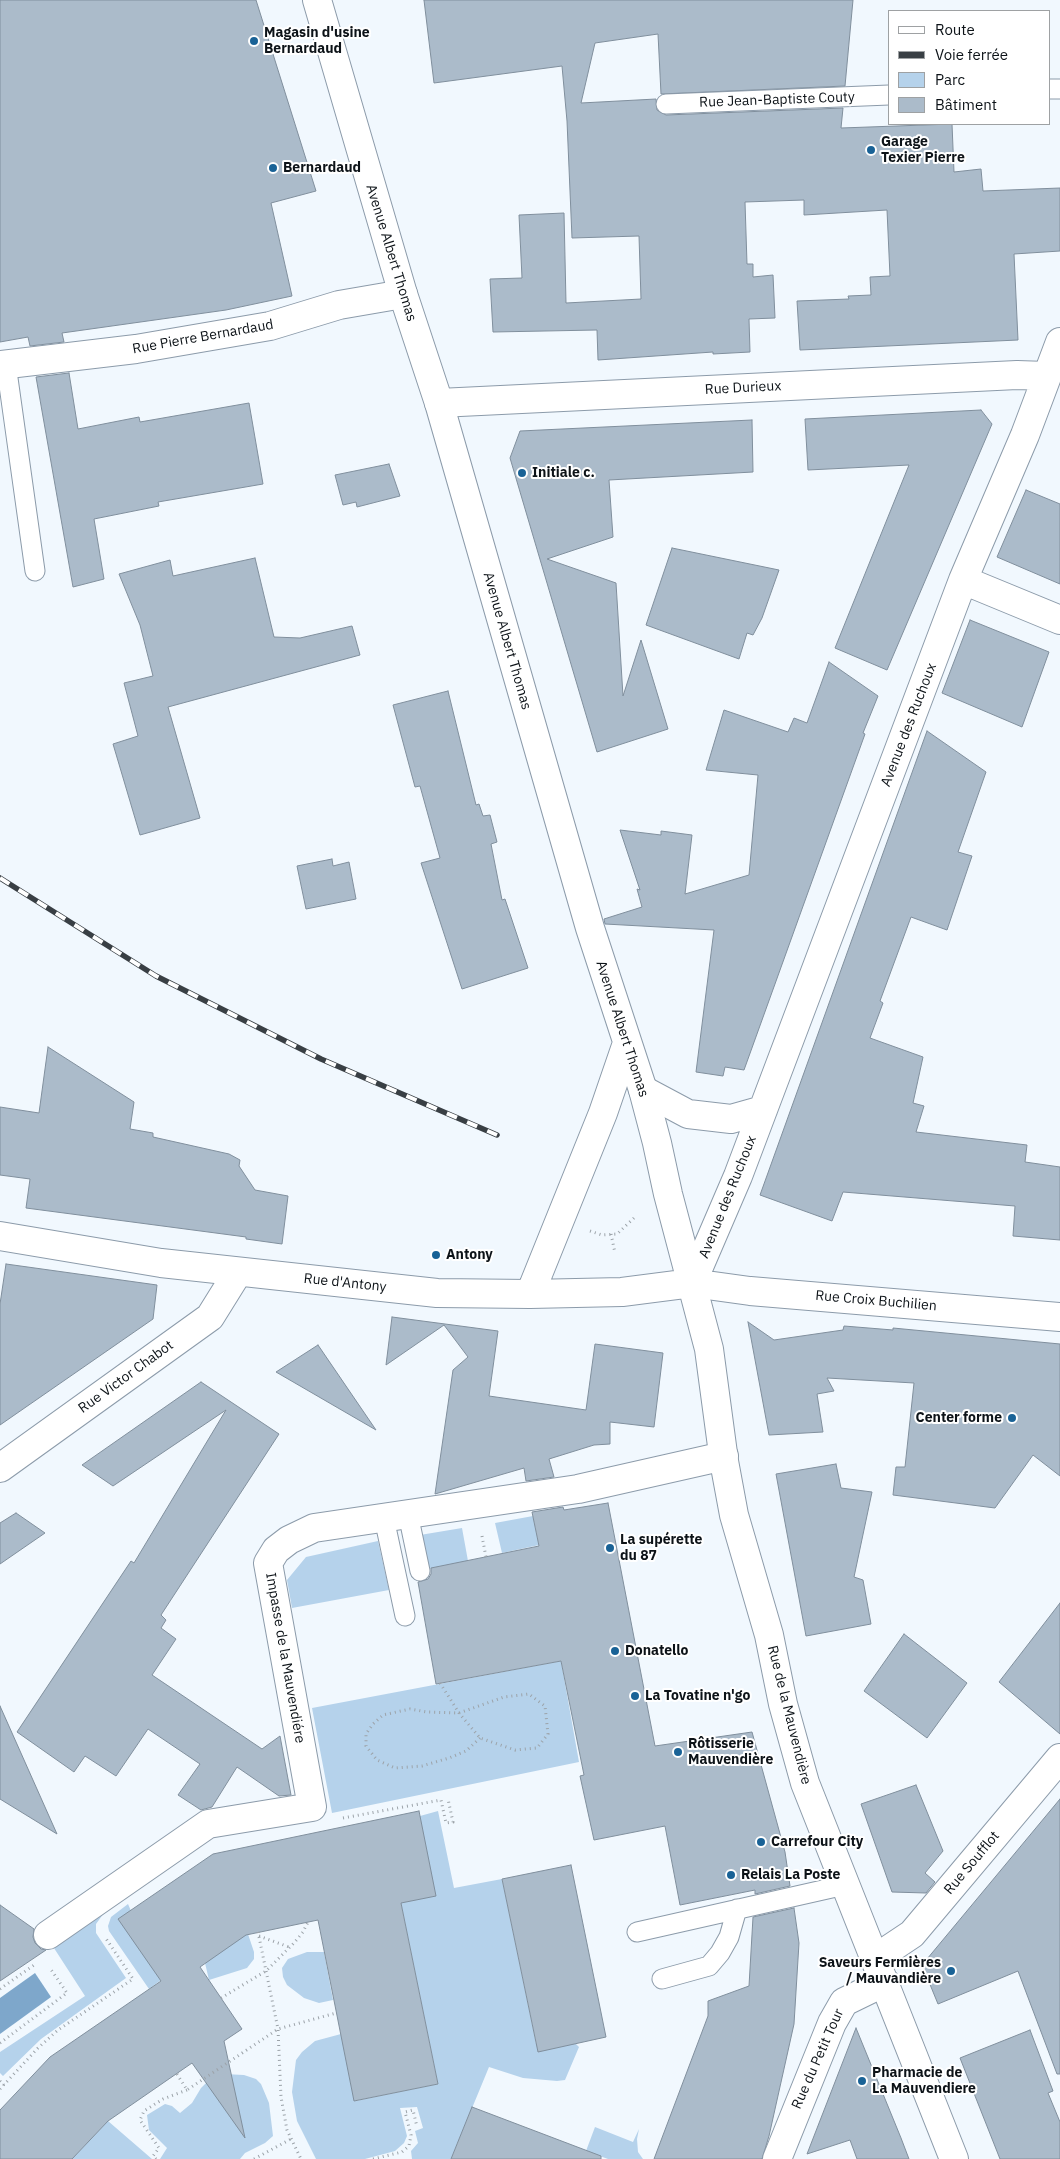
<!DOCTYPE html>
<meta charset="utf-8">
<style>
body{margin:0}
#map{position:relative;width:1060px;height:2159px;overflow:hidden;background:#f1f8fe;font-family:"IBM Plex Sans",sans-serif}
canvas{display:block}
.legend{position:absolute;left:888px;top:10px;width:162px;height:115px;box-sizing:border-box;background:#fff;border:1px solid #9ea1a3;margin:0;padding:6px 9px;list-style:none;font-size:15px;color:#0d1318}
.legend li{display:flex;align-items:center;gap:10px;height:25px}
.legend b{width:25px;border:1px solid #9ea1a3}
</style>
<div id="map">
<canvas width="1060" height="2159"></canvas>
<ul class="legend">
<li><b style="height:6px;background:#fff"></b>Route</li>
<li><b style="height:6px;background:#393f44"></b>Voie ferrée</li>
<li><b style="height:14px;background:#b5d2eb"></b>Parc</li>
<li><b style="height:14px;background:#abbbca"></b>Bâtiment</li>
</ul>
</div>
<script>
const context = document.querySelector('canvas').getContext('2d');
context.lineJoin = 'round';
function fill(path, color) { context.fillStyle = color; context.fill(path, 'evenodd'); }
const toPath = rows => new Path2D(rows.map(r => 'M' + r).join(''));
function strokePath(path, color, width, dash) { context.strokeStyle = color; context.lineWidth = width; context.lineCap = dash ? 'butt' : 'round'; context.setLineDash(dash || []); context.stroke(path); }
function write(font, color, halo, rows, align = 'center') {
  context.font = font + ' "IBM Plex Sans",sans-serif'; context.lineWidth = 4; context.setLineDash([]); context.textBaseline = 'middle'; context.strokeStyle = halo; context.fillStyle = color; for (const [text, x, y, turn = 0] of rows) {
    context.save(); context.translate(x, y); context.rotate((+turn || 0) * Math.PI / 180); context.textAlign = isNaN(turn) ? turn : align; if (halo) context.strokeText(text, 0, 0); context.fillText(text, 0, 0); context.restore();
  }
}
fill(toPath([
 [533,1516,539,1545,502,1553,495,1523],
 [462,1528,468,1561,428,1569,420,1535],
 [378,1541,389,1590,292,1608,287,1580,306,1557],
 [561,1661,579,1762,332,1813,312,1708],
 [438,1811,454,1888,502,1879,536,2043,576,2044,579,2047,565,2080,557,2081,523,2078,489,2067,451,2159,412,2159,411,2151,418,2143,415,2131,423,2128,417,2107,400,2108,407,2136,404,2143,395,2151,365,2159,316,2159,297,2121,292,2092,296,2060,302,2052,315,2041,341,2034,355,2101,438,2084,401,1903,420,1816],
 [128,1904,161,1980,149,1989,109,1931,108,1926,111,1917],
 [109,1906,96,1924,96,1933,126,1978,41,2039,3,2076,0,2073,0,2052,85,1996,52,1945],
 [248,1934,254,1952,254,1959,247,1968,209,1980,205,1963,224,1939],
 [307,1952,324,1952,333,2000,319,2003,304,1998,287,1985,283,1977,282,1968,288,1959],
 [224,2074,244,2075,256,2079,261,2084,269,2103,273,2136,265,2143,245,2153,240,2159,160,2159,167,2148,149,2130,147,2115,165,2104,172,2106,180,2113,192,2103,201,2088,208,2081],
 [108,2121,152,2159,72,2159],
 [595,2127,633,2142,639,2129,637,2139,638,2152,643,2159,608,2159,586,2151]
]), '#b5d2eb');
fill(toPath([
 [35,1973,51,1997,0,2034,0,1998]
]), '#7ea7cb');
const building = toPath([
 [0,0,256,0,316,191,271,203,292,296,226,310,62,333,64,342,30,346,28,337,0,342,0,0],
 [424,0,853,0,845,86,661,94,658,34,595,43,581,103,656,99,657,110,666,115,843,108,841,128,952,124,954,172,981,169,983,191,1060,188,1060,251,1014,254,1018,340,800,350,797,301,849,299,848,296,871,295,870,277,890,276,887,210,804,215,804,200,745,202,747,264,753,264,753,277,773,275,775,318,749,319,750,352,713,354,713,352,598,360,597,330,493,332,490,279,522,278,519,215,564,213,566,303,641,299,639,236,572,238,567,121,562,66,434,83,424,0],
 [69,373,78,429,139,417,140,422,249,403,263,484,158,502,159,506,94,519,104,579,73,587,36,377,69,373],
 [981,410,992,424,887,670,835,648,909,465,808,470,805,419,981,410],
 [752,420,753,472,609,480,613,537,547,559,616,583,623,696,641,640,668,729,597,752,510,458,520,431,752,420],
 [389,464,400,496,357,507,356,502,343,505,335,475,389,464],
 [1026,490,1060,504,1060,584,997,557,1026,490],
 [672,548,779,570,762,618,753,635,747,633,739,659,646,625,672,548],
 [255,558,274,637,300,638,352,626,360,655,168,707,200,818,140,835,113,744,138,736,124,683,153,676,140,625,119,574,170,560,173,576,255,558],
 [970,620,1049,652,1022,727,942,693,970,620],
 [829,662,878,696,863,733,865,734,744,1070,725,1067,723,1076,696,1072,714,930,605,924,604,919,642,907,637,889,640,890,620,830,661,835,661,831,692,835,685,894,749,875,758,775,706,770,724,710,788,732,794,718,807,723,829,662],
 [448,691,476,805,479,804,483,816,490,815,497,842,491,844,502,900,505,899,528,968,462,989,421,863,440,858,420,786,415,787,393,705,448,691],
 [927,731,986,772,958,852,972,856,947,930,911,917,880,1001,883,1003,870,1038,923,1057,913,1103,924,1106,916,1132,1027,1145,1025,1162,1060,1167,1060,1240,1013,1236,1015,1206,843,1192,832,1221,760,1195,927,731],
 [332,859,333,866,349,862,356,899,306,909,297,866,332,859],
 [48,1047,134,1102,130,1129,153,1133,153,1137,229,1154,240,1160,239,1166,255,1190,288,1196,282,1244,246,1239,246,1237,26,1208,30,1179,0,1175,0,1107,39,1113,48,1047],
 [6,1264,157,1285,153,1319,0,1425,0,1304,6,1264],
 [392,1317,498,1331,489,1396,586,1410,595,1344,663,1353,654,1427,610,1422,610,1444,594,1445,549,1459,554,1477,526,1481,524,1468,435,1494,453,1370,468,1357,444,1325,386,1365,392,1317],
 [748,1322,774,1340,843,1330,844,1326,893,1330,893,1328,1060,1344,1060,1476,1033,1455,995,1508,893,1495,896,1467,905,1467,914,1383,827,1378,834,1391,817,1394,823,1432,769,1435,748,1322],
 [318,1345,376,1430,276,1372,318,1345],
 [201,1382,279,1434,161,1615,166,1620,161,1628,176,1639,152,1675,262,1749,280,1736,291,1795,279,1796,237,1767,212,1807,201,1810,178,1795,200,1764,148,1729,116,1776,85,1756,74,1772,17,1732,131,1561,134,1563,226,1410,113,1486,82,1465,201,1382],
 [836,1464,841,1488,872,1492,854,1577,863,1580,871,1624,806,1636,776,1474,836,1464],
 [608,1503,655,1746,752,1732,785,1852,790,1886,755,1894,755,1890,680,1905,665,1826,594,1840,580,1776,584,1775,561,1661,436,1684,418,1582,428,1579,431,1574,431,1568,539,1546,532,1512,563,1507,564,1510,608,1503],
 [16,1513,45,1533,0,1564,0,1523,16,1513],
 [1060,1603,1060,1734,999,1682,1060,1603],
 [904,1634,967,1683,927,1738,864,1691,904,1634],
 [0,1706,57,1834,0,1799,0,1706],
 [916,1785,943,1851,925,1873,935,1882,926,1893,892,1892,861,1804,916,1785],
 [1060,1799,1060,2074,1057,2074,1018,1971,938,2004,922,1965,1060,1799],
 [419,1811,436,1896,401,1903,438,2084,354,2101,318,1920,246,1935,200,1967,242,2029,224,2041,245,2138,192,2063,108,2121,72,2159,0,2159,0,2110,50,2057,161,1981,118,1919,213,1854,419,1811],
 [571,1865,606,2037,538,2052,502,1879,571,1865],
 [0,1905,34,1929,33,1937,35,1943,41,1949,46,1950,0,1981,0,1905],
 [794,1908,799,1943,794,2024,769,2136,762,2159,654,2159,708,2016,708,2001,749,1986,753,1917,794,1908],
 [856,2028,901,2138,909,2159,857,2159,850,2140,807,2154,856,2028],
 [1030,2030,1053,2091,1048,2093,1060,2122,1060,2159,1000,2159,960,2058,1030,2030],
 [472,2107,601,2156,601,2159,451,2159,472,2107]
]);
fill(building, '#abbbca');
strokePath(building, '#808f9d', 1);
const lane = toPath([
 [1049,89,1060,89],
 [666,104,889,95],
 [6,364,35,571],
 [408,1514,420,1571],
 [384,1518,405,1616],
 [637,1932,845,1885],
 [662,1979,709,1966,720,1953,729,1937,737,1909]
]);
const street = toPath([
 [1060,342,1025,435,963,580,738,1176,692,1283,750,1291,1060,1317],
 [0,365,136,349,270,326,339,305,403,294],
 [439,403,1017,375,1047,376],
 [963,580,1060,620],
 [643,1090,688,1114,731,1119,763,1110],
 [0,1468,210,1317,238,1272],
 [48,1935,208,1824,312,1807,268,1563,276,1550,289,1540,314,1528,578,1489,724,1456],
 [876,1958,912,1934,1060,1758],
 [777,2159,832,2023,844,2002,885,1982]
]);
const secondary = toPath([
 [317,0,403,294,439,403,590,928,643,1090,657,1143,668,1194,709,1349,724,1461,734,1515,769,1635,783,1704,805,1783,954,2159],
 [0,1236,161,1263,437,1293,530,1294,622,1292,692,1283],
 [530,1294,603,1113,627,1043]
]);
strokePath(lane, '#8c9baa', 21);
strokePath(street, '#8c9baa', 30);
strokePath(secondary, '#8c9baa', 30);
strokePath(toPath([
 [590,1231,602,1235,617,1234,635,1217],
 [611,1234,615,1253],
 [482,1536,486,1557],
 [440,1683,459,1713,480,1738,515,1750,537,1748,548,1734,545,1706,529,1694,504,1697,459,1713,427,1712,410,1709,383,1715,373,1724,366,1734,366,1746,377,1760,395,1768,422,1766,449,1758,466,1751,480,1738],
 [343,1818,441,1800,446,1823,453,1822,448,1799],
 [258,1932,278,2029,281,2097,287,2130,301,2159],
 [259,1936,289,1947],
 [0,1989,34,1965],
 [221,1998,266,1971,294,1943,303,1932,308,1922],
 [0,2043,67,1993,50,1968],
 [177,2074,187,2090,278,2029,336,2013],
 [0,2081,4,2085],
 [0,2089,38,2048,58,2030,133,1979,105,1937],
 [156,2159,153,2156,159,2148,140,2120,144,2111,163,2099,187,2090],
 [254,2159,291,2139],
 [373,2159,402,2152,409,2146,411,2135,405,2112,413,2110,417,2127]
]), '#9ca3a9', 3, [1, 4]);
strokePath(lane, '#fff', 19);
strokePath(street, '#fff', 28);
strokePath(secondary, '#fff', 28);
const rail = toPath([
 [0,878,156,976,321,1059,497,1135]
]);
strokePath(rail, '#393f44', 5.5);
strokePath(rail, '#fff', 4, [11]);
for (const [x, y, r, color] of [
 [254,41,5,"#196296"],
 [871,150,5,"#196296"],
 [273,168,5,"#196296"],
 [522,473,5,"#196296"],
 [436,1255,5,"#196296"],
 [1012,1418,5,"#196296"],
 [610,1548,5,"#196296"],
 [615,1651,5,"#196296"],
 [635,1696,5,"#196296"],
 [678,1752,5,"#196296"],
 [761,1842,5,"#196296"],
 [731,1875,5,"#196296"],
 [951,1971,5,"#196296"],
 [862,2081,5,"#196296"]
]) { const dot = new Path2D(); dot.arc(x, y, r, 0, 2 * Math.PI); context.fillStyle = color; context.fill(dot); strokePath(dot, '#fff', 2); }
write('bold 14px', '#0d1318', '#fff', [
 ["Magasin d'usine",264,33],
 ["Bernardaud",264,49],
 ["Garage",881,142],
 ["Texier Pierre",881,158],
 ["Bernardaud",283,168],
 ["Initiale c.",532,473],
 ["Antony",446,1255],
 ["Center forme",1002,1418,"right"],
 ["La supérette",620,1540],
 ["du 87",620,1556],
 ["Donatello",625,1651],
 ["La Tovatine n'go",645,1696],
 ["Rôtisserie",688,1744],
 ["Mauvendière",688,1760],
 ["Carrefour City",771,1842],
 ["Relais La Poste",741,1875],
 ["Saveurs Fermières",941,1963,"right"],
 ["/ Mauvandière",941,1979,"right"],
 ["Pharmacie de",872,2073],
 ["La Mauvendiere",872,2089]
], 'left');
write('14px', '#0d1318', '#fff', [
 ["Rue Jean-Baptiste Couty",777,100,-2],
 ["Avenue Albert Thomas",391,253,73],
 ["Rue Pierre Bernardaud",203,337,-10],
 ["Rue Durieux",743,388,-3],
 ["Avenue Albert Thomas",507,641,74],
 ["Avenue des Ruchoux",909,725,-69],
 ["Avenue Albert Thomas",622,1029,72],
 ["Avenue des Ruchoux",728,1197,-68],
 ["Rue d'Antony",345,1283,6],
 ["Rue Croix Buchilien",876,1301,5],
 ["Rue Victor Chabot",126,1377,-36],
 ["Impasse de la Mauvendiére",285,1658,80],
 ["Rue de la Mauvendière",789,1715,76],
 ["Rue Soufflot",972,1863,-50],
 ["Rue du Petit Tour",818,2059,-66]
]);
</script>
